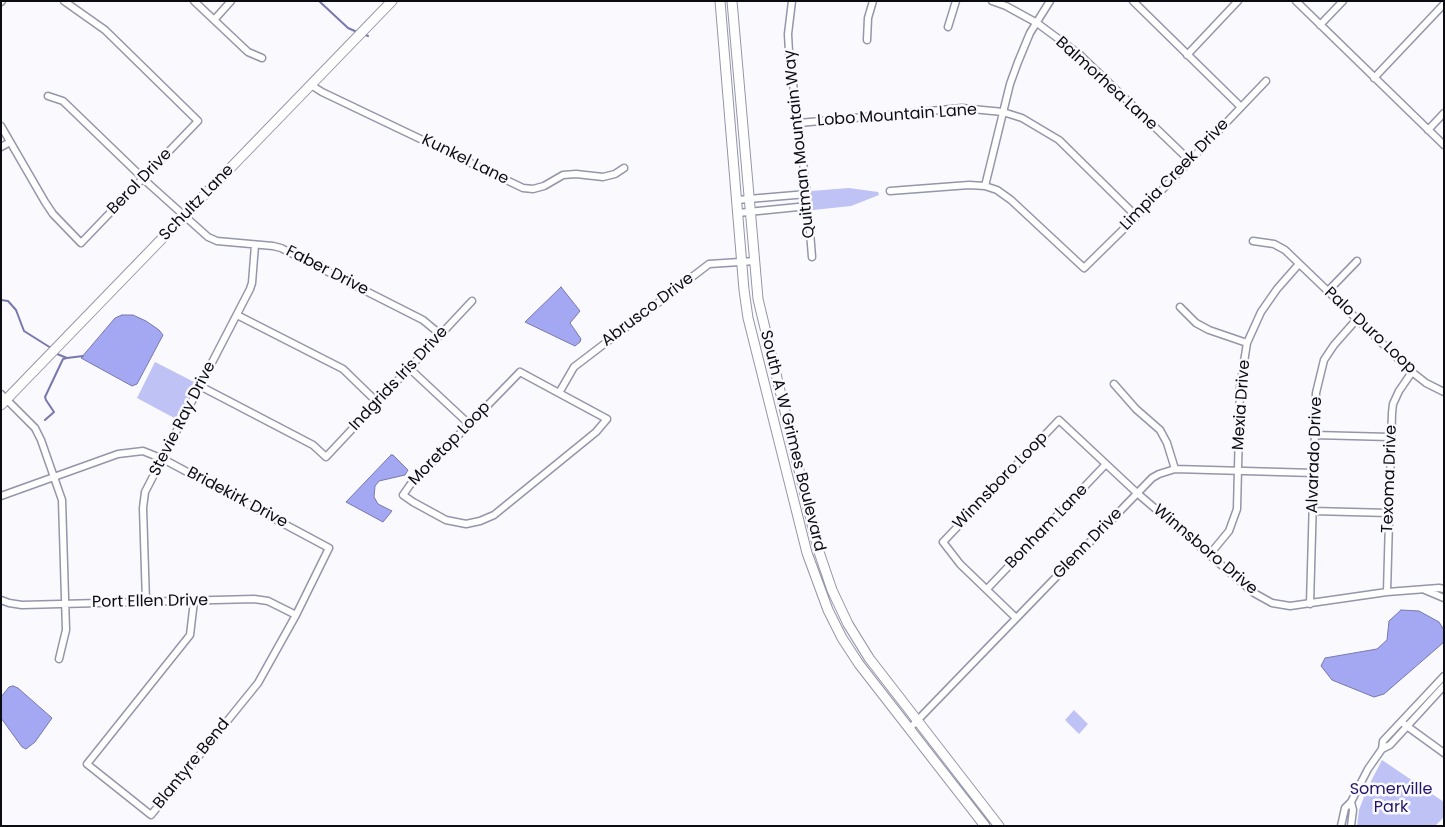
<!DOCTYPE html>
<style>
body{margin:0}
#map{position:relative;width:1445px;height:827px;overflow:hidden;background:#f9f9fe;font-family:Poppins,sans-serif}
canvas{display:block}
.frame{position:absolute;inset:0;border:2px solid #0b0b12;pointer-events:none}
</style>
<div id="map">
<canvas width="1445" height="827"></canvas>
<div class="frame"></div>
</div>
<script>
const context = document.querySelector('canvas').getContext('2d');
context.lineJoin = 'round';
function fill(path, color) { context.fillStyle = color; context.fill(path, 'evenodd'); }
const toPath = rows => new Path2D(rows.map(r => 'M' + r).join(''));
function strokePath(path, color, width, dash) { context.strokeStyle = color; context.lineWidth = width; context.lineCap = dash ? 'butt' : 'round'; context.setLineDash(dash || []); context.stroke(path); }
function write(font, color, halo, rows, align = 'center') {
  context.font = font + ' Poppins,sans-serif'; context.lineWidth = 5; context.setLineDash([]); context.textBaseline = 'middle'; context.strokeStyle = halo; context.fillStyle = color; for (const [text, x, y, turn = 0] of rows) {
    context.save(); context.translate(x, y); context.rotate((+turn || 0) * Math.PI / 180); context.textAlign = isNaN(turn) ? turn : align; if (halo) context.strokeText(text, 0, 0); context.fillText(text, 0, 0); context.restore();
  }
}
fill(toPath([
 [849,188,878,192,879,195,851,206,813,210,811,191],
 [155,362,196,383,193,388,192,395,178,420,137,398],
 [1074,710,1088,724,1079,734,1065,720],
 [1382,760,1444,802,1444,817,1435,826,1357,826,1359,810,1367,789]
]), '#bec2f4');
const water = toPath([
 [561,287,580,311,570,323,581,339,580,342,575,346,525,322,561,287],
 [122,315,133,315,146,321,159,330,163,335,137,384,132,386,81,358,115,318,122,315],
 [391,455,393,455,408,470,405,475,379,481,375,486,374,497,378,504,392,511,383,522,346,502,391,455],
 [1401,610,1419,611,1439,622,1444,630,1444,642,1384,694,1374,697,1332,680,1321,666,1325,658,1377,649,1387,640,1389,621,1401,610],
 [13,686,18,688,52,718,35,742,26,749,22,747,1,718,1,697,9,687,13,686]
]);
fill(water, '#a4a7f1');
strokePath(water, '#7678ae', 1);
strokePath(toPath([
 [319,1,348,28,357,32],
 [366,35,368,36],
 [1,300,8,301,16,310,24,331,51,348],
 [57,354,67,358,83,356],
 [45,420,54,412,46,400,45,397,63,359,67,358]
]), '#7678ae', 2);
const street = toPath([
 [194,1,248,52,262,58],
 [792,1,788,34,789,52,807,194,812,257],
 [992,1,1006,6,1037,23,1079,54,1189,160],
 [1133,1,1241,107],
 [1296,1,1444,145],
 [1,2,2,1],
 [214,20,231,1],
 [1320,25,1343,1],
 [948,27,956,1],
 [867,40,868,18,873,1],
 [1187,55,1238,1],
 [1374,78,1444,4],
 [311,85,322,92,523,188,533,189,544,186,563,175,576,174,603,177,615,174,624,168],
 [48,96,63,101,150,185,208,237,217,241,273,246,281,248,423,320,441,335],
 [799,123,962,108,1003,112,1022,118,1059,140,1136,216],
 [1,126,45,202,53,214,81,243,198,121,105,30,64,1],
 [1428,130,1444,113],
 [1,147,10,142],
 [985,186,1010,84,1018,62,1030,33,1050,1],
 [890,191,969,185,985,186,997,190,1011,200,1084,268,1142,211,1266,81],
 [737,200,807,194],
 [738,213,808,206],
 [1253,241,1274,244,1285,250,1412,372,1426,383,1444,392],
 [1328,291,1357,261],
 [1180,307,1196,323,1209,330,1247,343],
 [237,315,343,369,377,402],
 [409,368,469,424],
 [520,372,607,419,596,432,494,515,480,521,466,524,446,520,413,502,403,495,410,485,520,372],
 [1114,384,1136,409,1160,430,1167,443,1175,469],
 [200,386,313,445,326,457,472,301],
 [559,393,574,367,709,264,755,261],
 [1,394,35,428,41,440,62,500,66,630,59,659],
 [1315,435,1390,437],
 [1,496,118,454,143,451,163,459,329,548,296,615,258,683,151,815,87,764,190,635,194,601],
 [1313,511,1389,513],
 [1210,554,1229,531,1237,509,1240,387,1247,343,1261,312,1277,289,1299,264],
 [987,589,1106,464],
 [1425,590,1444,598],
 [1387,592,1392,413,1393,404,1399,391,1412,372],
 [1,600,9,603,22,605,254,599,268,601,296,615],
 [146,602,143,508,145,492,250,289,252,283,255,245],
 [1310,604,1316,393,1324,360,1334,345,1357,319],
 [1016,618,960,564,943,542,1059,420,1137,493,1254,593,1272,603,1290,606,1387,592,1439,588,1444,589],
 [1404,724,1444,753],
 [910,728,1152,478,1159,474,1175,469,1314,473],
 [1382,749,1383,741,1444,676],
 [1341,826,1345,808,1351,802,1368,769,1382,749,1390,745,1444,686],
 [1351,826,1353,810,1351,802]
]);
const secondary = toPath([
 [720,1,744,290,748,318,807,553,828,610,842,638,859,664,985,826],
 [732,1,758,299,818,549,832,590,848,624,869,658,999,826],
 [1,405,392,1]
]);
strokePath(street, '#9496a9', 9);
strokePath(secondary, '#9496a9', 11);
strokePath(street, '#fff', 6);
strokePath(secondary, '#fff', 9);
write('16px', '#0b0b12', '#f9f9fe', [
 ["Balmorhea Lane",1106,84,42],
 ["Lobo Mountain Lane",897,116,-4],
 ["Quitman Mountain Way",800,144,-96],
 ["Kunkel Lane",465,160,26],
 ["Limpia Creek Drive",1175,175,-46],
 ["Berol Drive",140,182,-46],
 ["Schultz Lane",197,203,-46],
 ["Faber Drive",327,271,27],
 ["Abrusco Drive",648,310,-37],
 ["Palo Duro Loop",1370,331,43],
 ["Indgrids Iris Drive",399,379,-47],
 ["Mexia Drive",1242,405,-86],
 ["Stevie Ray Drive",183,419,-63],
 ["South A W Grimes Boulevard",792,441,76],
 ["Moretop Loop",450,444,-46],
 ["Alvarado Drive",1315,455,-88],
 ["Texoma Drive",1390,479,-88],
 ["Winnsboro Loop",1001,481,-46],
 ["Bridekirk Drive",237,498,28],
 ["Bonham Lane",1047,527,-46],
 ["Glenn Drive",1088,544,-46],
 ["Winnsboro Drive",1205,550,40],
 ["Port Ellen Drive",150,602,-1],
 ["Blantyre Bend",192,764,-51]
]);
write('16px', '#241569', '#f9f9fe', [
 ["Somerville",1391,790],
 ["Park",1391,808]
]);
</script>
